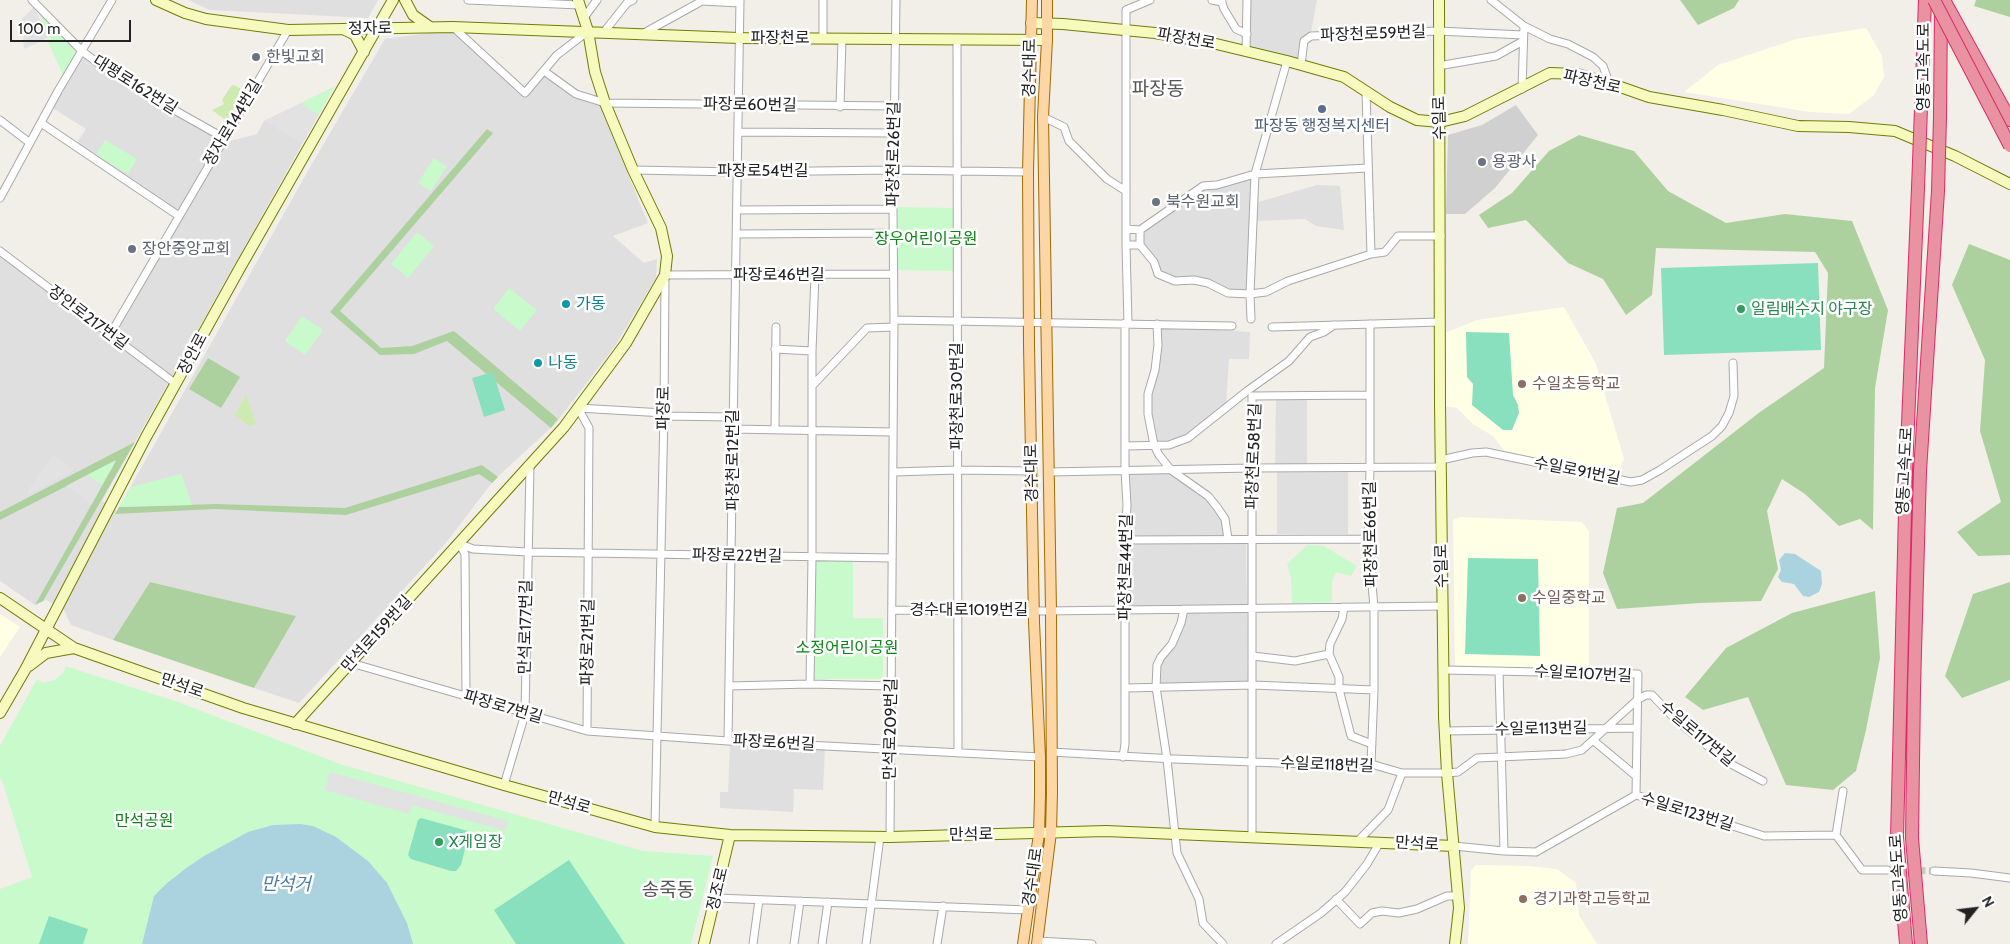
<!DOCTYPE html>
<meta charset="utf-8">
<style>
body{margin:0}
#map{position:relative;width:2010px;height:944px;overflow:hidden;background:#f2efe9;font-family:Cabin,sans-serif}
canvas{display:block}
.north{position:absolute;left:1950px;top:884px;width:50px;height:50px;-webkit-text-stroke:4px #fff;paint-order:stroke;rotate:61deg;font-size:14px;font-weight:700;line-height:20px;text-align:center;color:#222}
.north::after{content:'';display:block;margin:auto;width:18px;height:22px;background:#222;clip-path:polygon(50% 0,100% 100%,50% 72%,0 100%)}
.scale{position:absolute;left:10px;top:20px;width:121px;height:22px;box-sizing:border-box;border:2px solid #222;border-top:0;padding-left:6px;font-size:15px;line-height:18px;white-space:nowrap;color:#222;-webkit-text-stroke:4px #fff;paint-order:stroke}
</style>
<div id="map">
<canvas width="2010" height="944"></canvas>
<div class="north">N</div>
<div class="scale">100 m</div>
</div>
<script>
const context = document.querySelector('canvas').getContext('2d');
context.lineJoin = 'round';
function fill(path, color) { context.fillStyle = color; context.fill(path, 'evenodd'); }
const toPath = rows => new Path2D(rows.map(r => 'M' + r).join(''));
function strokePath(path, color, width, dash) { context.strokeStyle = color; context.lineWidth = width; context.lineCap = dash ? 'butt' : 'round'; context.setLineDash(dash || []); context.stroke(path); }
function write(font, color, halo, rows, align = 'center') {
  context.font = font + ' Cabin,"Noto Sans KR",sans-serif'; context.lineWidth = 5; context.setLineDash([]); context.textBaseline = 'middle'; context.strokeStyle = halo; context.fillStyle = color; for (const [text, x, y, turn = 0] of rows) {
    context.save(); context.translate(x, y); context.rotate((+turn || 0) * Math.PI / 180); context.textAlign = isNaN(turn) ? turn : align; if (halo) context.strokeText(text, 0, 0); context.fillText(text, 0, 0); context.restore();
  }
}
fill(toPath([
 [188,0,378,0,368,18,210,10],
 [1249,0,1317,0,1311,32,1301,39,1298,61,1249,50],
 [451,30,524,98,544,76,574,98,600,106,648,223,613,236,644,263,657,259,656,278,615,346,555,424,494,480,445,544,299,703,254,688,295,616,150,582,113,640,71,625,64,610,46,600,35,605,0,581,0,256,111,338,226,142,257,134,264,121,334,87,102,501,117,511,309,169,385,39],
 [82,51,224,138,179,216,76,144,86,129,51,107],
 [1252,177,1248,292,1228,292,1209,281,1176,279,1160,272,1143,245,1142,230,1204,188],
 [1317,185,1340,186,1344,230,1316,226,1305,219,1255,221,1255,203],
 [1161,326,1250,332,1249,359,1229,359,1226,405,1185,439,1168,445,1156,443,1150,414,1150,394,1160,349],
 [1276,398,1307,399,1307,465,1275,465],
 [1129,472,1171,472,1206,498,1223,520,1227,541,1246,541,1248,682,1158,685,1158,666,1186,608,1125,608],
 [1277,472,1348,472,1348,534,1277,534],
 [730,744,825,748,823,790,794,789,793,812,720,808,720,792,728,792]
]), '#e0dfdf');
fill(toPath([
 [1866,28,1882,56,1884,77,1874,95,1849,114,1810,112,1684,92,1718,65,1796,39],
 [1564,307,1596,364,1624,459,1616,474,1506,453,1493,436,1473,424,1457,408,1440,405,1445,333,1477,320],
 [1461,517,1582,522,1589,531,1589,669,1547,669,1455,665,1453,520],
 [0,614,20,627,0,657],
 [1476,865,1529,866,1557,869,1576,883,1579,915,1597,944,1468,944,1471,871]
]), '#ffffe5');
fill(toPath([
 [1516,105,1538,135,1495,188,1465,214,1446,214,1448,135,1482,125]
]), '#d0d0d0');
fill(toPath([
 [234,85,243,90,227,121,212,110,224,104,222,100,231,86],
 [246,395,256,424,249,426,235,415]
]), '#cdebb0');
fill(toPath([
 [1680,0,1739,0,1734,8,1698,25],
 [1976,0,2010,0,2010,17,1974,6],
 [487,129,493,133,340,311,381,348,412,346,454,331,558,419,551,428,447,341,414,354,380,355,330,312],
 [1579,135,1634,151,1668,191,1726,223,1785,214,1852,221,1888,310,1875,388,1873,530,1860,519,1839,526,1805,494,1782,479,1767,511,1778,569,1761,601,1700,603,1617,609,1603,573,1617,508,1643,503,1760,412,1824,368,1828,273,1815,252,1656,248,1652,295,1626,315,1603,279,1568,263,1526,220,1488,228,1479,215,1512,193,1549,151],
 [1969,244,2010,260,2010,555,1978,556,1957,532,2001,502,1980,431,1985,360,1952,285],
 [208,358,240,377,221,408,189,389],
 [135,442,43,601,35,605,116,461,0,520,0,512],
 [482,465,498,477,492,483,479,474,346,515,215,509,115,514,119,507,216,504,345,508],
 [150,582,201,594,296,616,254,688,113,640],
 [2010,582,2010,680,1962,698,1945,676,1973,594],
 [1875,591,1880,658,1866,730,1856,771,1833,790,1786,785,1748,697,1703,710,1685,697,1726,648,1792,613]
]), '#add19e');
fill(toPath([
 [37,9,76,52,63,75,47,40,50,39],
 [334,87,318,115,301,103],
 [105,140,137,159,128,174,96,155],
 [434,158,447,166,431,191,418,183],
 [898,207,954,208,953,271,897,270],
 [417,232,434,246,408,278,391,264],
 [509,288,537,310,520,331,493,309],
 [302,316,323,330,305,355,285,341],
 [116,460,102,485,87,475],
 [181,474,192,505,119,507,131,487],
 [1307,545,1324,546,1357,566,1351,576,1336,572,1332,582,1332,602,1292,603,1291,577,1287,564],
 [814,561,853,561,853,618,883,618,883,679,814,679],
 [65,666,178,702,343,765,643,851,713,856,691,944,0,944,0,889,32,877,2,780,0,779,0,746,37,679,43,683,55,680,64,672]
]), '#c8facc');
fill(toPath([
 [1818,263,1821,350,1664,355,1661,268],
 [1466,332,1509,333,1513,395,1518,405,1519,413,1512,430,1503,430,1472,405,1473,384,1467,377],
 [493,372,505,410,484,417,472,378],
 [1468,558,1538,559,1540,656,1465,654],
 [421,818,468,831,469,833,461,865,456,871,451,871,411,859,408,855,418,820],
 [569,860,625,944,516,944,494,910],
 [49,916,88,929,83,944,39,944]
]), '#88e0be');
fill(toPath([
 [34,7,48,38,24,49,23,33,17,24],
 [301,103,318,115,302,143,264,121],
 [53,454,75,470,29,494,27,491],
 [87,475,102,485,92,504,66,486],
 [330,772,508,821,505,831,412,805,409,814,325,790]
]), '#e2e2e2');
fill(toPath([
 [1785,553,1795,554,1821,571,1822,584,1819,592,1809,597,1803,596,1794,584,1782,582,1778,577,1781,570,1779,560],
 [300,824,313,826,336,837,368,861,387,883,407,923,413,944,142,944,154,896,166,884,185,869,204,856,248,832,273,825]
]), '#aad3df');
strokePath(toPath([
 [1887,870,1934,871]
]), '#c8c6c1', 7, [7, 3.5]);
const street = toPath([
 [32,0,82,51,99,64,146,94,224,138],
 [468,0,579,5],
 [1212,0,1222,2],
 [1221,0,1224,9,1236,29,1247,34],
 [1491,0,1524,26,1522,89],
 [583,19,597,0],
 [1524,26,1550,39,1568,44,1593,57,1603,66,1609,83],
 [453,27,525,93,557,55,587,32],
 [604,32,627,3,633,0],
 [644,33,702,1,740,3],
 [823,38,823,0],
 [957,41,958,752],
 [1246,52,1247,0],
 [1301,65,1304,41,1311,36,1438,31,1523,35],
 [1438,66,1496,56,1523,41],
 [544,71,576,94,605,103,895,106],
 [1366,92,1371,254],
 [840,107,842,39],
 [1043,117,1064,127,1069,141,1107,179,1126,191],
 [0,120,30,143],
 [41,123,179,216],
 [738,132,895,133],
 [633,170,738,172,893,170,1028,172],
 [0,198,58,91,112,0],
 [737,210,893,209],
 [1126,229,1140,230,1203,186,1217,185,1255,174,1368,168],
 [1140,230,1140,245],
 [737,234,893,233],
 [1126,245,1140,245,1154,262,1158,274,1175,281,1194,280,1208,283,1228,293,1250,294,1266,292,1288,281,1371,254,1385,252,1398,236,1441,236],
 [0,251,176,384],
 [1251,319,1250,294,1255,174,1287,61],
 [894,320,1232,326],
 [1128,323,1126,245,1126,10,1150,0],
 [1157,324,1158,345,1155,370,1148,394,1148,414,1154,445,1159,455,1171,470,1208,496,1217,507,1225,519,1228,539],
 [1370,324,1370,468,1368,539,1374,607,1374,690,1371,764],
 [1272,327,1440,322],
 [111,333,288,30],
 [775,349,812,351],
 [812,386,867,328,894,327],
 [578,408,589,428,587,731],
 [578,408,664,413],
 [664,416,732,417],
 [732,429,893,432],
 [775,429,776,327],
 [1125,446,1169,445,1188,438,1247,391,1289,361,1310,337,1324,332,1334,325],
 [1441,460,1472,453,1486,452,1631,482,1642,480,1660,470,1712,436,1722,426,1729,413,1734,396,1733,363],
 [894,472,957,470,1032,471],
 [1049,472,1252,468,1441,467],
 [1125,540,1368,539],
 [458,543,473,549,528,552,892,558],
 [459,543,465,554,466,696],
 [1344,607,1342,619,1330,644,1329,654,1339,677,1339,689,1351,736,1372,744],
 [1184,609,1181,623,1172,644,1161,657,1157,665,1156,687,1167,759,1177,853,1199,899,1203,923,1223,944],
 [892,610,1045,611,1443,606],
 [1253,656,1295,661,1329,654],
 [351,663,587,731,728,741,1040,757],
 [1444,670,1638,674,1636,795],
 [1499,671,1504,851],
 [810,684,812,558,812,351,815,275],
 [729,686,810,684,891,686],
 [1126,688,1253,685,1374,690],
 [1445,731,1637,728],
 [728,741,740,0],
 [1594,741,1636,776],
 [1051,752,1174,759,1306,764,1371,764,1402,773,1447,773,1458,772,1477,758,1566,754,1582,750,1637,700,1646,695,1652,695,1676,720,1727,762,1763,781],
 [1123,757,1125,744,1125,540,1127,505,1125,470,1125,323],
 [504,785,525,714,530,466],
 [655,827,664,413,665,275,893,274],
 [1836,835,1843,791],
 [1252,836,1252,396,1369,395],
 [890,837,894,320,893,209,896,0],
 [1358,841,1388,810,1402,773],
 [1454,846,1504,851,1536,852,1636,795,1764,836,1836,835,1862,870,1887,870],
 [1934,871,1971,873,2010,878],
 [716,898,1028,910],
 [1336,899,1360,924,1372,913,1382,911,1399,913,1417,909,1447,896,1458,896],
 [1037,941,1092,944],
 [753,944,759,900],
 [794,944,800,901],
 [822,944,828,902],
 [866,944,880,837],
 [937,944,943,906],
 [1276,944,1321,913,1345,892,1367,864,1380,842]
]);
const secondary = toPath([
 [156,0,185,13,206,19,288,30,453,27,739,38,1047,40],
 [405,0,413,15,430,27],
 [1439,0,1440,405,1444,717,1447,773,1459,908,1455,944],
 [1031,23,1063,24,1155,33,1208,42,1287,61,1344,77,1390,107,1417,120,1440,122,1465,116,1550,73,1577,74,1609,83,1649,97,1723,110,1798,126,1849,127,1895,131,1955,156,2010,184],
 [345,30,355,35,364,52],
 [0,598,74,648,243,708,504,785,655,827,730,835,890,837,1106,831,1454,846],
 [29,666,46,653,74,648],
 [0,713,25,670,146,437,241,266,393,0],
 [295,724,564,427,626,343,665,275,667,256,661,228,633,170,605,103,595,72,588,31,578,0],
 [704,944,730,835]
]);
const primary = toPath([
 [1023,944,1039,834,1040,796,1040,757,1034,622,1029,345,1028,172,1032,0],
 [1037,944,1051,832,1052,793,1051,611,1043,117,1047,40,1047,0]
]);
const highway = toPath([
 [1944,0,2010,120],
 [1921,108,1925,0],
 [1940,117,1941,10],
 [1906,944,1897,837,1906,471,1918,188],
 [1921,944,1912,838,1914,689,1920,471,1938,191]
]);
strokePath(street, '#a9a9a9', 9);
strokePath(secondary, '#707d05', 12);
strokePath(primary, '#a06b00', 12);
strokePath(highway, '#dc2a67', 14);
strokePath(street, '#fff', 7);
strokePath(secondary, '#f7fabf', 10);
strokePath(primary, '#fcd6a4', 10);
strokePath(highway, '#e892a2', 12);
const highwayBridge = toPath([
 [1934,0,2010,146],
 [1918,188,1921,108],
 [1938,191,1940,117]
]);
strokePath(highwayBridge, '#dc2a67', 14, []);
strokePath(highwayBridge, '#e892a2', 12);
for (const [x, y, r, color] of [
 [256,57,5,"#6b7280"],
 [1322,109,5,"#5c6f8a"],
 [1482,162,5,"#6b7280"],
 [1156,202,5,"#6b7280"],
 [132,249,5,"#6b7280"],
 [566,304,5,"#0f9aa8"],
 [1741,309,5,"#2e9e5b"],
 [538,363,5,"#0f9aa8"],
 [1522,384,5,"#8d6e63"],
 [1522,598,5,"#8d6e63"],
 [439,842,5,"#2e9e5b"],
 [1523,899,5,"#8d6e63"]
]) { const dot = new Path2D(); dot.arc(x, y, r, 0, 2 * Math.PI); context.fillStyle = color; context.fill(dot); strokePath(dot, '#fff', 2); }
write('16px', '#222', '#fff', [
 ["정자로",370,29,-1],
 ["파장천로59번길",1373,34,-2],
 ["파장천로",780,38],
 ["파장천로",1186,39,10],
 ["영동고속도로",1924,67,-90],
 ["경수대로",1030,68,-89],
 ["파장천로",1592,82,13],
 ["대평로162번길",135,85,32],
 ["파장로60번길",750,105,1],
 ["수일로",1440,118,-91],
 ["정자로144번길",233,123,-59],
 ["파장천로26번길",894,154,-89],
 ["파장로54번길",763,171],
 ["파장로46번길",779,275],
 ["장안로217번길",88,318,37],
 ["장안로",193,354,-62],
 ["파장천로30번길",957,396,-90],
 ["파장로",664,408,-89],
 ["파장천로58번길",1254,456,-88],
 ["파장천로12번길",733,460,-90],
 ["수일로91번길",1577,471,11],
 ["영동고속도로",1905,471,-87],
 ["경수대로",1032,473,-91],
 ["파장천로66번길",1371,534,-91],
 ["파장로22번길",737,556,1],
 ["수일로",1442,566,-91],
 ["파장천로44번길",1126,567,-89],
 ["경수대로1019번길",969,610],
 ["만석로177번길",526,627,-89],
 ["만석로159번길",377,634,-48],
 ["파장로21번길",588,642,-89],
 ["수일로107번길",1583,674,3],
 ["만석로",182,686,19],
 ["파장로7번길",503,707,16],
 ["만석로209번길",891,729,-89],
 ["수일로113번길",1541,729,-1],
 ["수일로117번길",1697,734,40],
 ["파장로6번길",774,743,3],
 ["수일로118번길",1327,765,2],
 ["만석로",569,803,16],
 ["수일로123번길",1687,812,17],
 ["만석로",971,835,-1],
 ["만석로",1417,844,3],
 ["경수대로",1033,877,-82],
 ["영동고속도로",1899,878,-94],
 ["정조로",718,889,-77]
]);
write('16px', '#5b616d', '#fff', [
 ["한빛교회",266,57],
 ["용광사",1492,162],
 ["북수원교회",1166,202],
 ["장안중앙교회",142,249]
], 'left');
write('16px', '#4e5e75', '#fff', [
 ["파장동 행정복지센터",1322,126]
]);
write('16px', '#0c8416', '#fff', [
 ["장우어린이공원",926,239],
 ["소정어린이공원",847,648],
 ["만석공원",144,821]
]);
write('16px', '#0d838f', '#fff', [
 ["가동",576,304],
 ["나동",548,363]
], 'left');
write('16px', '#27864d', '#fff', [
 ["일림배수지 야구장",1751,309],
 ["X게임장",449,842]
], 'left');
write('16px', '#785e54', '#fff', [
 ["수일초등학교",1532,384],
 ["수일중학교",1532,598],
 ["경기과학고등학교",1533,899]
], 'left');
write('italic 18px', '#4a7aab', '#fff', [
 ["만석거",286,885]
]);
write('19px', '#555', '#fff', [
 ["파장동",1158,89],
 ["송죽동",668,890]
]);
</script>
